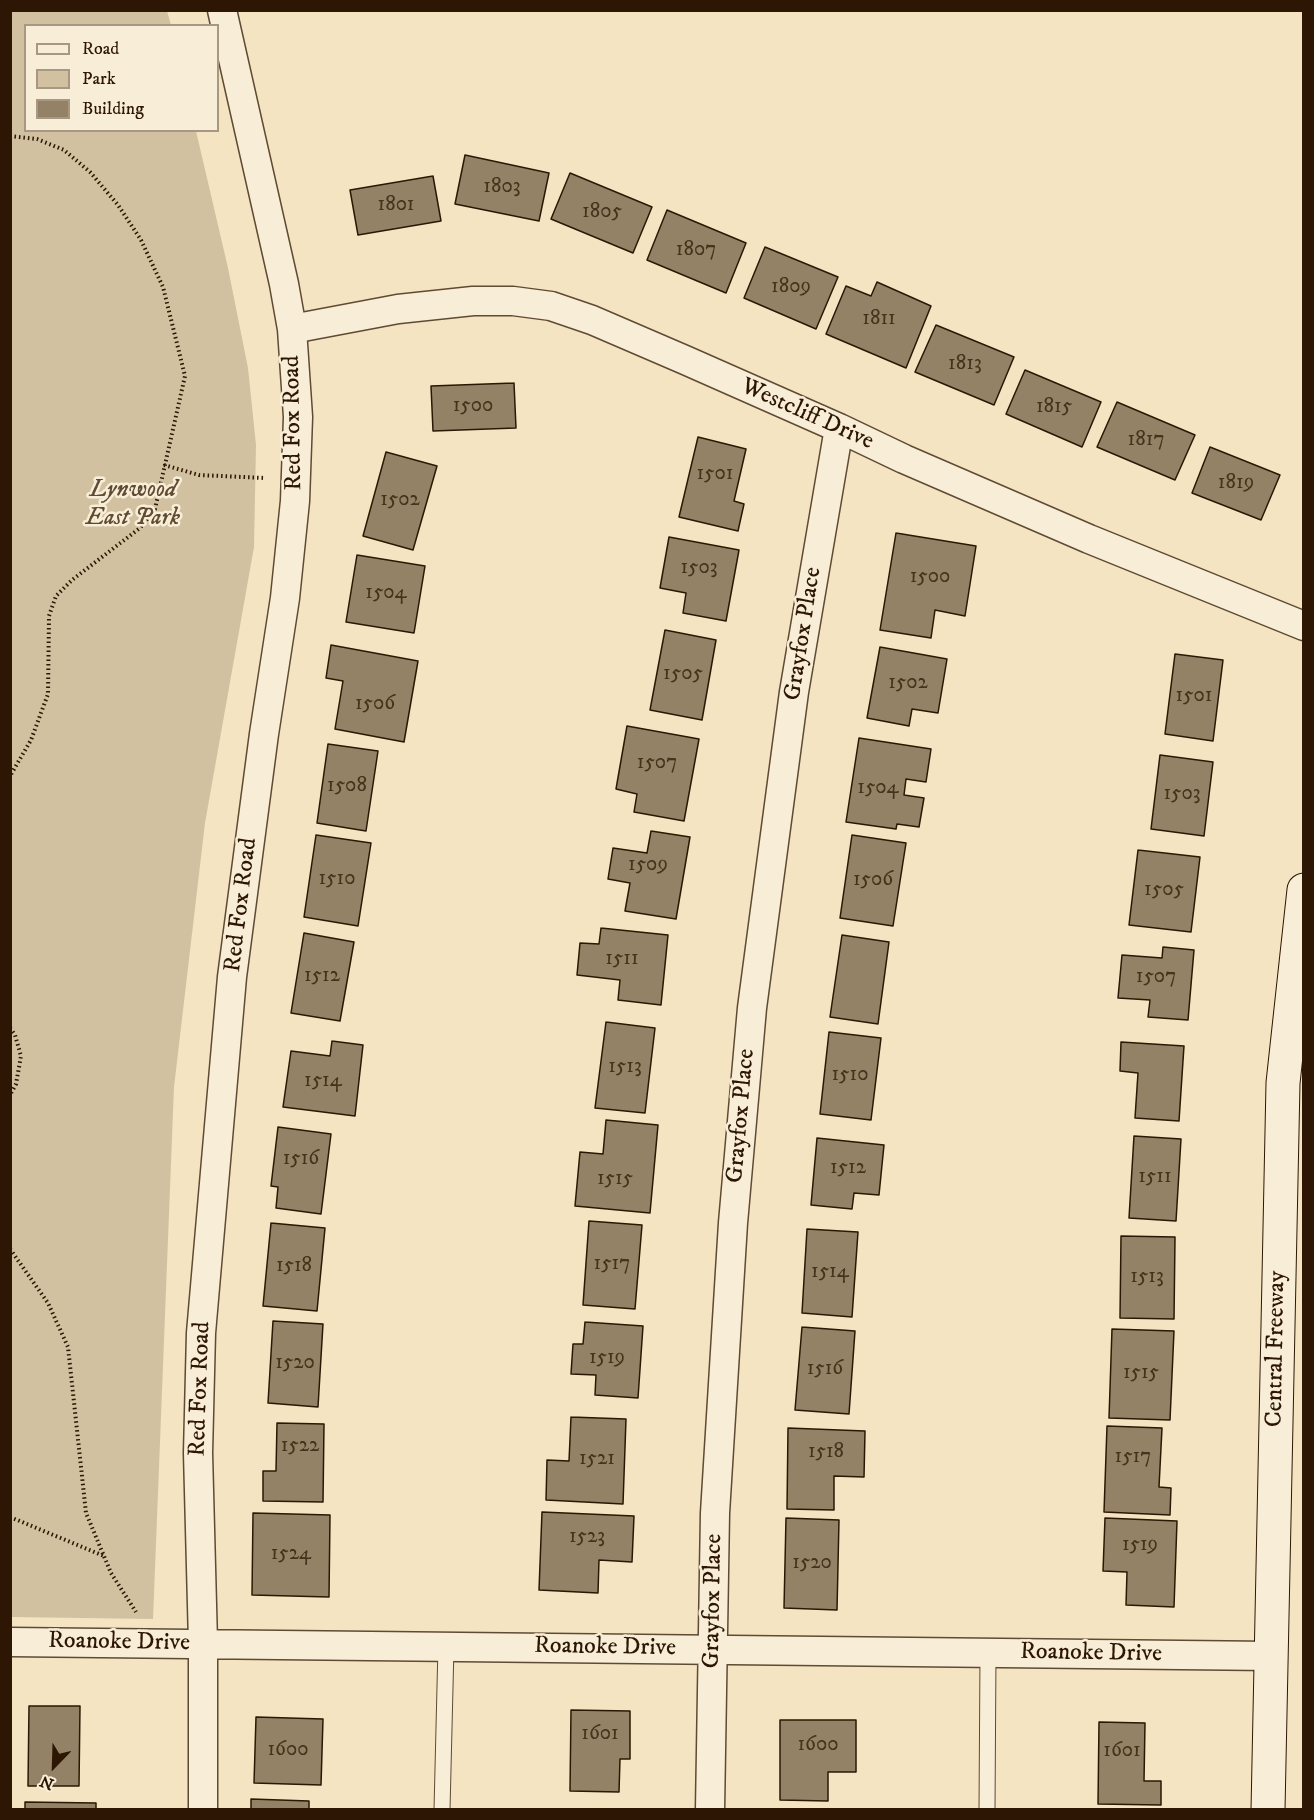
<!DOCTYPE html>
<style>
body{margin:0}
#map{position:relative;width:1314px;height:1820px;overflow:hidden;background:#f4e4c1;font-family:"IM FELL DW Pica",serif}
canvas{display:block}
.frame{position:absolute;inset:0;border:12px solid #2d1704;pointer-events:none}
.legend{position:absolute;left:24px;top:24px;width:195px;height:108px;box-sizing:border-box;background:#f8edd7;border:2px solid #a79783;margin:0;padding:8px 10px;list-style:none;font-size:18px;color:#2d1704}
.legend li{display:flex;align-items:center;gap:12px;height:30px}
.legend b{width:30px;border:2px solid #a79783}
.north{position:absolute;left:24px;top:1736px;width:60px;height:60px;-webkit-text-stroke:4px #f8edd7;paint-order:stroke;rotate:203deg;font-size:16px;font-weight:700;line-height:24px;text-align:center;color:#2d1704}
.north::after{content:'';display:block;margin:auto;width:21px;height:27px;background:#2d1704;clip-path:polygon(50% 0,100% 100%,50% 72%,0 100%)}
</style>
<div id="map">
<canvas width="1314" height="1820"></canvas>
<div class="frame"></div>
<ul class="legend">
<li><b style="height:8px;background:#f8edd7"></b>Road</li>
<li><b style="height:16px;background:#d2c1a1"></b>Park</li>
<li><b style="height:16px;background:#948266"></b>Building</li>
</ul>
<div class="north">N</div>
</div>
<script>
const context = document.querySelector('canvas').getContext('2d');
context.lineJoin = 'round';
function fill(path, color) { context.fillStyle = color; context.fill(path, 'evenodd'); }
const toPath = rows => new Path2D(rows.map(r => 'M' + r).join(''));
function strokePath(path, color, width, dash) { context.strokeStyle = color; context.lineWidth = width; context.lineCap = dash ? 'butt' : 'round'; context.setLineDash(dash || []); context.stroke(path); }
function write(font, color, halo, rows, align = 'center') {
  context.font = font + ' "IM FELL DW Pica",serif'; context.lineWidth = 5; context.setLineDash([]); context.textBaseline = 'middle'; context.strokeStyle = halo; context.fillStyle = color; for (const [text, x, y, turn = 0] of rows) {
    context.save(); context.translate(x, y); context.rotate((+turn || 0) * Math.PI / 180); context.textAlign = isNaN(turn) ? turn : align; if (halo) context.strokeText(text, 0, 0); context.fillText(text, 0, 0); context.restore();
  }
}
fill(toPath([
 [11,10,167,11,171,25,26,26,26,130,196,131,228,268,248,368,256,445,254,547,205,823,174,1087,153,1619,11,1617]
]), '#d2c1a1');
const building = toPath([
 [465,155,549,173,539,221,455,204,465,155],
 [570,173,652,207,633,253,551,219,570,173],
 [433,176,441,221,358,235,350,190,433,176],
 [667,210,746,243,726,293,647,260,667,210],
 [765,247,838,277,816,329,744,298,765,247],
 [877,282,931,306,906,368,826,334,846,286,871,296,877,282],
 [936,325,1014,357,994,405,915,372,936,325],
 [1025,370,1101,402,1082,447,1006,414,1025,370],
 [514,383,516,428,433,431,431,386,514,383],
 [1117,402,1195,435,1175,480,1097,447,1117,402],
 [698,437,746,449,734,501,744,504,738,531,679,517,698,437],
 [1210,447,1280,475,1261,520,1192,493,1210,447],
 [386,452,437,466,413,550,363,536,386,452],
 [896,533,976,546,965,616,935,610,931,638,880,630,896,533],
 [669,537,739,550,726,621,683,613,686,593,660,588,669,537],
 [357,555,425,566,414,633,346,622,357,555],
 [665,630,716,640,702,720,650,710,665,630],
 [331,645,418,661,404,742,335,729,343,681,326,678,331,645],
 [880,647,947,659,938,713,912,709,909,726,867,718,880,647],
 [1175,654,1223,660,1213,741,1165,734,1175,654],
 [627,726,699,739,684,821,634,812,637,794,616,789,627,726],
 [859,738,931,749,926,782,906,779,904,795,924,798,919,827,897,824,896,829,846,822,859,738],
 [328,744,378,751,366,831,317,823,328,744],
 [1160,755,1213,762,1204,836,1151,829,1160,755],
 [651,831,690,837,676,919,625,911,630,883,608,879,613,848,647,853,651,831],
 [316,835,371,843,358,926,304,917,316,835],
 [852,835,906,843,893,926,840,918,852,835],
 [1138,850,1200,857,1191,932,1129,925,1138,850],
 [601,928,668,935,661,1005,618,1000,620,980,577,975,580,943,599,944,601,928],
 [304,933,354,942,340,1021,291,1013,304,933],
 [842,935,889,942,878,1024,830,1017,842,935],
 [1163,947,1194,950,1188,1020,1148,1017,1150,1000,1118,998,1122,955,1162,958,1163,947],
 [606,1022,655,1028,645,1113,595,1108,606,1022],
 [829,1032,881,1038,871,1120,820,1114,829,1032],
 [332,1041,363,1045,355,1116,283,1107,291,1051,330,1056,332,1041],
 [1121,1042,1184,1046,1179,1121,1135,1118,1138,1073,1120,1071,1121,1042],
 [606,1120,658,1125,650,1213,575,1206,580,1152,603,1154,606,1120],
 [278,1127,331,1134,321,1214,276,1208,278,1187,271,1186,278,1127],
 [1134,1136,1181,1139,1176,1221,1129,1218,1134,1136],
 [817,1138,884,1145,879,1195,854,1193,852,1209,811,1205,817,1138],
 [589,1221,642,1225,635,1309,583,1305,589,1221],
 [271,1223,325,1228,317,1311,263,1306,271,1223],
 [807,1229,858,1232,852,1317,802,1313,807,1229],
 [1121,1236,1175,1237,1174,1319,1120,1318,1121,1236],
 [273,1321,323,1324,318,1407,268,1403,273,1321],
 [585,1322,643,1326,638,1398,595,1395,596,1375,571,1374,573,1344,583,1344,585,1322],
 [802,1327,855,1331,849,1414,795,1410,802,1327],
 [1112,1329,1174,1331,1170,1420,1109,1418,1112,1329],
 [571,1417,626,1419,623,1504,546,1500,547,1460,569,1461,571,1417],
 [277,1423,324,1424,323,1502,263,1501,263,1471,276,1471,277,1423],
 [1107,1426,1162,1428,1159,1487,1171,1488,1170,1515,1104,1512,1107,1426],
 [788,1428,865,1431,864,1477,834,1476,834,1510,787,1509,788,1428],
 [542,1512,634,1516,632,1562,599,1560,598,1593,539,1590,542,1512],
 [253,1513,330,1515,329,1597,252,1595,253,1513],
 [786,1518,839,1520,837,1610,784,1608,786,1518],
 [1105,1518,1177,1521,1174,1607,1126,1605,1127,1572,1103,1571,1105,1518],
 [29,1706,80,1706,79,1786,28,1786,29,1706],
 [571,1710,630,1711,630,1759,620,1759,619,1792,570,1791,571,1710],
 [256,1717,323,1719,321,1785,254,1783,256,1717],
 [780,1720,856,1720,856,1772,828,1772,828,1801,780,1800,780,1720],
 [1099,1722,1145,1723,1144,1781,1161,1781,1161,1805,1098,1804,1099,1722],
 [251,1799,309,1801,309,1810,251,1810,251,1799],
 [25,1802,96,1803,96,1810,25,1810,25,1802]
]);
fill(building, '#948266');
strokePath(building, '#2d1704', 1.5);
const lane = toPath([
 [442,1810,446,1646],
 [987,1810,988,1653]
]);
const street = toPath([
 [292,329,398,309,473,301,513,301,551,306,592,320,685,360,839,428,904,459,1089,539,1304,626],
 [10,1642,1271,1656],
 [203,1810,203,1643,198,1453,201,1333,232,977,264,734,285,598,295,501,298,417,292,329,284,284,222,10],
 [710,1810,715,1513,733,1223,752,1008,794,692,839,428]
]);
const secondary = toPath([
 [1268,1810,1283,1083,1304,890]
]);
strokePath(lane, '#5f4a33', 17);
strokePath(street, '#5f4a33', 31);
strokePath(secondary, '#2d1704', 35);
strokePath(toPath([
 [10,136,37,139,64,150,90,172,118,205,141,240,163,287,185,376,155,509,140,528,72,580,56,596,49,616,48,694,31,740,10,776],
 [164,465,199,475,265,478],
 [10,1028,15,1035,21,1056,16,1084,10,1095],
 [10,1249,48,1303,68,1347,86,1513,111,1573,136,1612],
 [10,1517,104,1556]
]), '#2d1704', 4, [1.5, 3]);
strokePath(lane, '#f8edd7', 15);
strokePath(street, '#f8edd7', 28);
strokePath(secondary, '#f8edd7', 33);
write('21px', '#47321c', null, [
 ["1803",502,188],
 ["1801",396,206],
 ["1805",602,213],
 ["1807",696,251],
 ["1809",791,288],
 ["1811",879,320],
 ["1813",965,365],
 ["1500",473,407],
 ["1815",1054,408],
 ["1817",1146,441],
 ["1501",715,475],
 ["1819",1236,484],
 ["1502",400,501],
 ["1503",699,569],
 ["1500",930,578],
 ["1504",386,594],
 ["1505",683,675],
 ["1502",908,684],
 ["1501",1194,697],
 ["1506",375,705],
 ["1507",657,764],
 ["1508",347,787],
 ["1504",878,789],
 ["1503",1182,795],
 ["1509",648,866],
 ["1510",337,880],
 ["1506",873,881],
 ["1505",1164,891],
 ["1511",622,960],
 ["1512",322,977],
 ["1507",1156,978],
 ["1513",625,1068],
 ["1510",850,1076],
 ["1514",323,1082],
 ["1516",301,1160],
 ["1512",848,1169],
 ["1511",1155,1178],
 ["1515",615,1180],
 ["1517",612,1265],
 ["1518",294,1267],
 ["1514",830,1273],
 ["1513",1147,1278],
 ["1519",607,1359],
 ["1520",295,1364],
 ["1516",825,1370],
 ["1515",1141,1374],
 ["1522",300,1447],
 ["1518",826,1453],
 ["1517",1133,1458],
 ["1521",597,1460],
 ["1523",587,1538],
 ["1519",1140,1546],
 ["1524",291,1555],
 ["1520",812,1564],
 ["1601",600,1735],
 ["1600",818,1746],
 ["1600",288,1751],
 ["1601",1122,1752]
]);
write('24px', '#2d1704', '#f8edd7', [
 ["Westcliff Drive",807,415,24],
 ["Red Fox Road",294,423,-91],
 ["Grayfox Place",804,634,-81],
 ["Red Fox Road",242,905,-83],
 ["Grayfox Place",742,1116,-85],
 ["Central Freeway",1277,1349,-89],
 ["Red Fox Road",201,1389,-88],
 ["Grayfox Place",714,1601,-89],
 ["Roanoke Drive",119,1643,1],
 ["Roanoke Drive",605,1648,1],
 ["Roanoke Drive",1091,1654,1]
]);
write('italic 24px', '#5f4a33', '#f8edd7', [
 ["Lynwood",133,491],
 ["East Park",133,519]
]);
</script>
